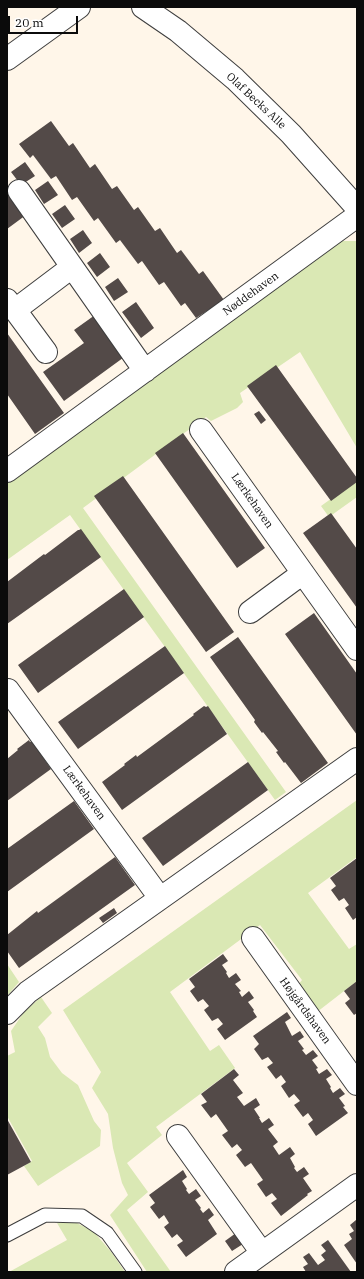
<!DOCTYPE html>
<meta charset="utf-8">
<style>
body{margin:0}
#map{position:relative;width:364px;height:1279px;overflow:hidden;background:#fff6e9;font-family:"IBM Plex Serif",serif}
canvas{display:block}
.frame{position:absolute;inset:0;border:8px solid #0b0b0b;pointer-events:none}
.scale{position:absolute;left:8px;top:16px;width:70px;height:18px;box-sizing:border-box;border:2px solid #0b0b0b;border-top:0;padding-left:5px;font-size:12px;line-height:14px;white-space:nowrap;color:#0b0b0b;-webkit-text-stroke:3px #fff;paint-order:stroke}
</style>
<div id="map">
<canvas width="364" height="1279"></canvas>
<div class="frame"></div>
<div class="scale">20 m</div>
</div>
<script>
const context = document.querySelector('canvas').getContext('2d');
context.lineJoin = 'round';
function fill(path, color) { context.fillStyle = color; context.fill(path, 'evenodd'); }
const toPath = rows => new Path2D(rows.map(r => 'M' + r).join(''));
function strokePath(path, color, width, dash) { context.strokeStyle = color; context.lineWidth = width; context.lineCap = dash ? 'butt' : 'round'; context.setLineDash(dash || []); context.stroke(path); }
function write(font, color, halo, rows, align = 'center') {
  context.font = font + ' "IBM Plex Serif",serif'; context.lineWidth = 4; context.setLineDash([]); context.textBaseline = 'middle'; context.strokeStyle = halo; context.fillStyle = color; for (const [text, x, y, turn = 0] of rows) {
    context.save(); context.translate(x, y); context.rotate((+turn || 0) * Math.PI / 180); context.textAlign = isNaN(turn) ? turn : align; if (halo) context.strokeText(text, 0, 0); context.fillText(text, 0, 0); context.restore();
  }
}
fill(toPath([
 [341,241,357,241,357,448,300,352,240,393,243,402,237,408,211,421,206,417,83,508,286,792,275,800,70,515,7,560,7,482],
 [357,480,357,497,329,517,321,506],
 [357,800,357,857,308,893,349,949,357,944,357,981,317,1012,298,985,302,980,260,925,170,992,210,1051,219,1045,235,1068,156,1127,162,1135,127,1163,148,1192,127,1210,171,1272,147,1272,110,1215,128,1195,122,1183,113,1148,108,1114,92,1088,101,1072,63,1010],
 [7,964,19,982,7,996],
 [41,997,52,1013,38,1027,45,1038,50,1057,62,1073,78,1085,94,1121,101,1130,100,1146,38,1186,24,1166,32,1161,7,1116,7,1056,15,1052,11,1031,24,1012],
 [57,1223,77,1223,94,1232,112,1253,125,1272,9,1272,67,1240]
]), '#dae8b4');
fill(toPath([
 [51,121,69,146,73,143,90,168,95,164,112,189,117,186,134,210,138,207,155,231,160,228,177,253,181,250,199,274,203,271,224,300,196,318,185,303,181,306,164,282,159,285,142,261,138,264,120,240,116,243,98,218,94,221,77,197,72,200,56,176,51,179,33,155,30,158,19,144],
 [25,162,35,176,21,185,11,172],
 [48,181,58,195,44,204,35,190],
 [7,188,26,215,7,229],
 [65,205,75,219,62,228,52,214],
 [83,230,92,243,79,253,70,239],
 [100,253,110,267,97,277,87,263],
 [118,278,128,292,114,301,105,287],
 [136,302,154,328,141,338,122,312],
 [95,315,127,355,64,401,43,372,84,343,74,330],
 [7,333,64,413,35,434,7,394],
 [276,365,357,478,357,482,331,501,247,386],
 [259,411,266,420,261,424,254,414],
 [183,433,265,548,237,568,155,453],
 [123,476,234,632,206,652,94,496],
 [331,513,357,549,357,608,303,533],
 [81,529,101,557,7,624,7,582,44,554,45,555,78,530,79,530],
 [124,589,144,617,38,693,18,665],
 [314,613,357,674,357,735,285,634],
 [238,637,328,763,301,783,285,762,284,763,276,752,278,751,263,732,262,733,254,722,255,720,210,657],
 [165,646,184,673,78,749,58,722],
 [204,706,206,707,208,706,227,734,122,810,102,782,125,765,124,764,136,755,137,757,194,715,193,714],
 [29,740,30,742,32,741,51,769,7,801,7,759,18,750,17,749],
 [248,762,268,790,163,866,142,838],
 [74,801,94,829,7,892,7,849],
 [115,857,135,885,19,968,7,951,7,935,37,911,38,913],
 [357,858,357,917,353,920,345,908,349,905,344,898,339,901,331,890,336,886,330,878],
 [114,908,117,913,103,923,99,918],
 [223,954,228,961,222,965,227,972,226,973,229,978,236,973,241,980,235,984,241,991,239,992,242,997,249,991,254,998,248,1002,254,1010,253,1011,257,1017,225,1040,217,1029,223,1024,218,1018,212,1021,204,1010,209,1006,203,999,198,1002,190,991,195,987,189,979],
 [357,981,357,1013,354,1015,345,1003,350,999,344,991],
 [287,1012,291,1018,285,1022,292,1036,300,1031,304,1037,298,1041,304,1049,302,1050,306,1055,313,1050,318,1056,312,1060,318,1068,316,1069,319,1074,327,1069,332,1075,326,1079,331,1087,330,1088,333,1093,340,1088,345,1094,339,1098,345,1106,343,1107,348,1113,316,1136,308,1124,313,1120,308,1113,303,1117,294,1105,300,1101,294,1094,289,1098,281,1086,286,1082,281,1075,276,1079,267,1067,273,1063,268,1057,262,1060,254,1049,259,1044,253,1036],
 [234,1069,239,1075,233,1080,243,1093,237,1097,244,1106,256,1098,260,1105,254,1109,260,1118,259,1118,262,1123,269,1118,274,1125,268,1129,278,1142,273,1146,279,1155,290,1147,295,1154,290,1158,295,1167,294,1168,297,1172,304,1167,309,1174,303,1178,312,1191,307,1194,308,1195,281,1216,271,1203,277,1199,272,1193,266,1197,257,1184,263,1180,251,1163,245,1167,236,1155,242,1150,237,1144,232,1148,222,1135,228,1131,216,1114,211,1118,201,1105,207,1102,201,1094],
 [7,1119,31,1162,7,1175],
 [183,1170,187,1177,182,1181,187,1189,186,1190,189,1194,196,1189,201,1196,195,1200,201,1208,200,1209,203,1213,209,1208,214,1215,208,1220,217,1234,186,1257,177,1245,183,1241,177,1234,172,1238,164,1227,169,1223,164,1215,159,1219,150,1207,155,1203,149,1195],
 [356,1220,357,1222,357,1264,344,1245,352,1239,349,1234,354,1231,350,1225],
 [236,1233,243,1244,232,1251,225,1241],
 [328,1240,351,1272,306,1272,303,1267,308,1264,303,1257,309,1253,318,1265,325,1260,321,1255,326,1251,321,1245]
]), '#534a48');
const service = toPath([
 [7,1235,45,1215,82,1216,107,1233,135,1272]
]);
const minor = toPath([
 [143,7,178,31,235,79,291,134,357,208],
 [7,59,79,7],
 [19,191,145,371],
 [7,300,15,310,72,267],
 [15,310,46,352],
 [201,430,357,649],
 [7,471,357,216],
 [250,612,303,573],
 [7,691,8,690,160,898],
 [253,938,357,1084],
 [7,1013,28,992,357,759],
 [178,1136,262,1253],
 [236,1272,357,1185]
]);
strokePath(service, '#3e3e3e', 15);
strokePath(minor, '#3e3e3e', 24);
strokePath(service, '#fff', 13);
strokePath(minor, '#fff', 22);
write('11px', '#0b0b0b', '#fff', [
 ["Olaf Becks Alle",256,101,43],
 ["Nøddehaven",251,294,-36],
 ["Lærkehaven",252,501,55],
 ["Lærkehaven",84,793,54],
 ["Højgårdshaven",305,1011,54]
]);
</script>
